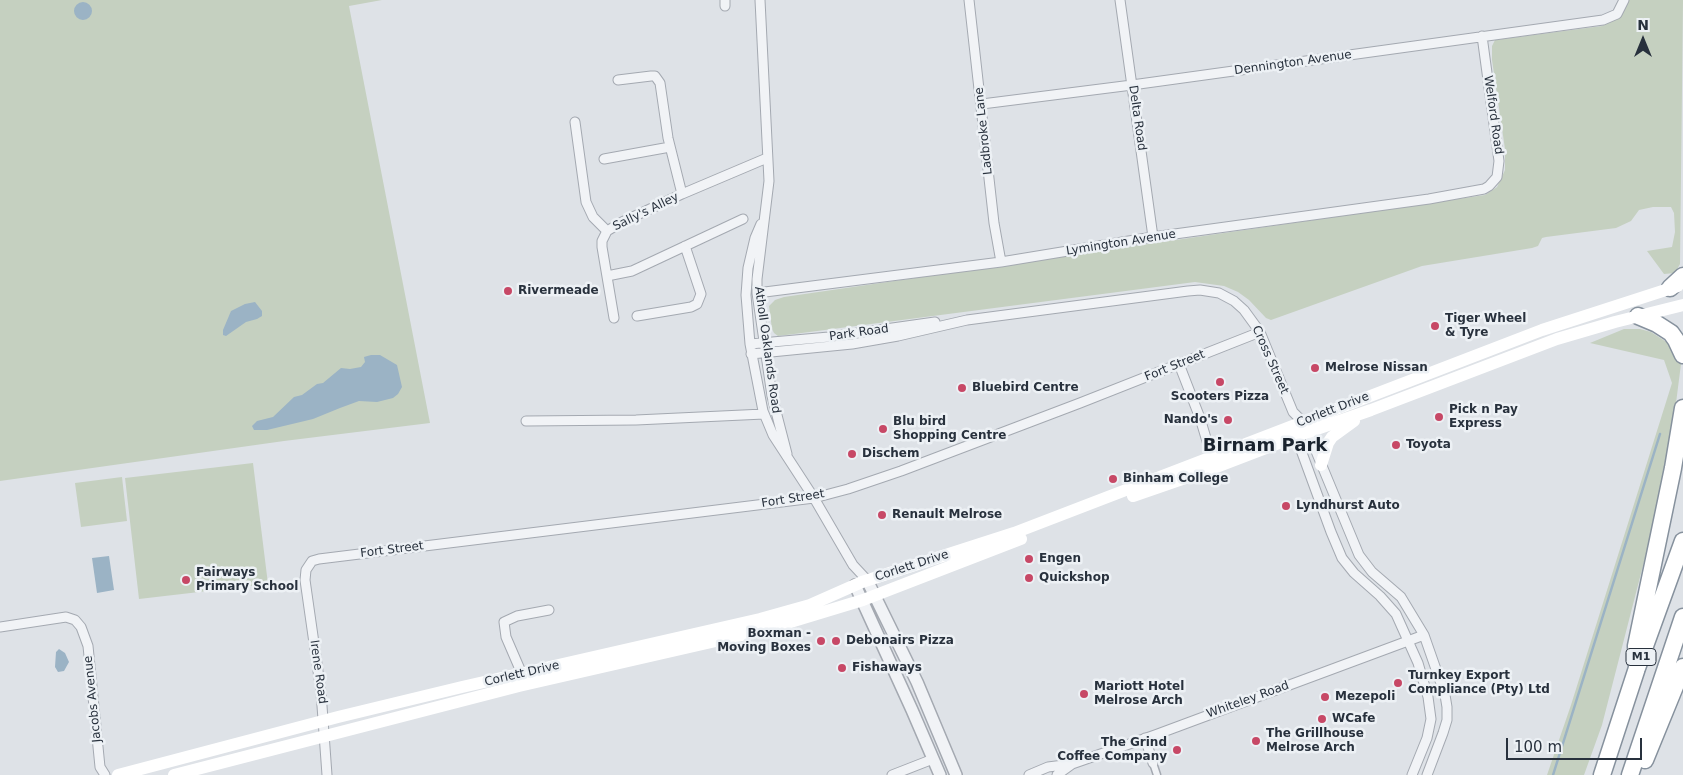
<!DOCTYPE html>
<style>
body{margin:0}
#map{position:relative;width:1683px;height:775px;overflow:hidden;background:#dee2e7;font-family:"DejaVu Sans",sans-serif}
canvas{display:block}
.north{position:absolute;left:1618px;top:15px;width:50px;height:50px;-webkit-text-stroke:4px #edf1f5;paint-order:stroke;rotate:0deg;font-size:14px;font-weight:700;line-height:20px;text-align:center;color:#28313d}
.north::after{content:'';display:block;margin:auto;width:18px;height:22px;background:#28313d;clip-path:polygon(50% 0,100% 100%,50% 72%,0 100%)}
.scale{position:absolute;left:1506px;top:738px;width:136px;height:22px;box-sizing:border-box;border:2px solid #28313d;border-top:0;padding-left:6px;font-size:15px;line-height:18px;white-space:nowrap;color:#28313d;-webkit-text-stroke:4px #edf1f5;paint-order:stroke}
</style>
<div id="map">
<canvas width="1683" height="775"></canvas>
<div class="north">N</div>
<div class="scale">100 m</div>
</div>
<script>
const context = document.querySelector('canvas').getContext('2d');
context.lineJoin = 'round';
function fill(path, color) { context.fillStyle = color; context.fill(path, 'evenodd'); }
const toPath = rows => new Path2D(rows.map(r => 'M' + r).join(''));
function strokePath(path, color, width, dash) { context.strokeStyle = color; context.lineWidth = width; context.lineCap = dash ? 'butt' : 'round'; context.setLineDash(dash || []); context.stroke(path); }
function write(font, color, halo, rows, align = 'center') {
  context.font = font + ' "DejaVu Sans",sans-serif'; context.lineWidth = 5; context.setLineDash([]); context.textBaseline = 'middle'; context.strokeStyle = halo; context.fillStyle = color; for (const [text, x, y, turn = 0] of rows) {
    context.save(); context.translate(x, y); context.rotate((+turn || 0) * Math.PI / 180); context.textAlign = isNaN(turn) ? turn : align; if (halo) context.strokeText(text, 0, 0); context.fillText(text, 0, 0); context.restore();
  }
}
fill(toPath([
 [0,0,382,0,349,6,430,423,284,441,0,481],
 [1628,0,1683,0,1680,264,1675,273,1664,274,1647,251,1672,247,1675,232,1674,213,1671,207,1653,207,1639,210,1631,221,1616,228,1546,237,1542,238,1538,246,1532,248,1422,266,1271,320,1266,318,1249,300,1238,292,1224,286,1195,282,794,334,778,336,774,333,772,329,769,306,775,300,784,297,1485,195,1497,187,1505,170,1505,149,1492,60,1492,46,1495,40,1602,26,1619,17],
 [1624,329,1640,329,1651,332,1668,343,1677,354,1681,364,1670,450,1647,550,1602,725,1584,775,1547,775,1571,705,1672,383,1664,360,1590,343],
 [253,463,268,584,139,599,125,478],
 [122,477,127,521,81,527,75,483]
]), '#c5d0c0');
fill(toPath([
 '74 11a9 9 0 1 1 18 0a9 9 0 1 1-18 0Z',
 [255,302,262,311,262,316,257,319,246,322,226,336,223,335,223,330,231,311,245,304],
 [371,355,380,355,397,365,402,387,398,394,393,398,377,402,359,401,340,408,313,419,267,430,254,430,252,426,257,421,273,417,294,397,302,395,317,384,323,383,341,368,350,369,361,367,365,362,364,357],
 [109,556,114,590,97,593,92,558],
 [59,649,65,653,69,662,64,671,58,672,55,667,56,652]
]), '#9bb3c5');
strokePath(toPath([
 [1553,775,1660,434]
]), '#9bb3c5', 2.5);
const pedestrian = toPath([
 [1153,763,1157,775]
]);
const minor = toPath([
 [725,0,725,6],
 [760,0,769,181,757,279,757,293,772,396,787,454],
 [969,0,994,223,1001,262],
 [1120,0,1153,237],
 [618,80,651,76,655,76,660,83,668,138,682,194],
 [982,104,1132,85,1603,20,1617,14,1624,0],
 [575,122,586,202,593,217,607,231],
 [604,159,670,147],
 [761,224,755,238,748,268,746,295,750,344,763,411,773,435,814,498,853,565,867,580],
 [607,276,632,271,743,219],
 [757,293,1001,262,1153,237,1429,199,1484,189,1489,186,1497,177,1499,161,1482,36],
 [637,316,691,307,697,304,701,294,685,246],
 [614,318,602,247,602,241,607,231,622,222,682,194,767,158],
 [750,344,829,337,935,322],
 [751,354,852,344,898,336,967,320,1188,291,1200,290,1219,293,1234,301,1244,310,1260,332,1293,412,1303,422,1308,432,1359,555,1372,572,1401,597,1424,635,1445,695,1447,707,1447,720,1443,733,1427,775],
 [1179,364,1200,418,1212,458],
 [526,421,636,420,764,414],
 [1294,431,1331,532,1342,558,1354,573,1380,596,1396,614,1418,663,1428,697,1431,719,1427,738,1412,775],
 [0,627,66,617,75,620,81,627,88,646,100,767,105,775],
 [522,674,506,637,504,622,517,616,549,610],
 [1145,738,1153,763],
 [327,775,321,692,305,580,306,570,312,561,319,559,814,498,848,489,901,471,1080,403,1260,332],
 [892,775,933,759],
 [1029,775,1048,767,1072,764,1155,735,1424,635],
 [1057,775,1072,764]
]);
const tertiary = toPath([
 [867,580,917,682,956,775],
 [855,585,912,710,940,775]
]);
const motorway = toPath([
 [1670,288,1683,276],
 [1638,316,1657,324,1671,333,1676,340,1683,355],
 [1637,668,1636,646,1673,468,1683,408],
 [1645,760,1683,667],
 [1602,775,1637,668,1683,541],
 [1630,775,1683,617]
]);
strokePath(pedestrian, '#a4a9b1', 9);
strokePath(minor, '#a4a9b1', 11);
strokePath(tertiary, '#a4a9b1', 14);
strokePath(motorway, '#86919d', 19);
strokePath(pedestrian, '#f1f3f6', 6);
strokePath(minor, '#f1f3f6', 9);
strokePath(tertiary, '#f1f3f6', 11);
strokePath(toPath([
 [1321,465,1328,443,1332,437,1354,421],
 [1133,496,1214,468,1308,432,1371,410,1557,339,1615,322,1683,305],
 [118,775,338,717,462,687,760,619,810,605,862,582,1014,533,1542,330,1678,286],
 [174,775,519,686,764,630,863,600,1021,539]
]), '#fff', 12);
strokePath(motorway, '#fff', 16);
for (const [x, y, r, color] of [
 [508,291,5,"#c74866"],
 [1435,326,5,"#c74866"],
 [1315,368,5,"#c74866"],
 [1220,382,5,"#c74866"],
 [962,388,5,"#c74866"],
 [1439,417,5,"#c74866"],
 [1228,420,5,"#c74866"],
 [883,429,5,"#c74866"],
 [1396,445,5,"#c74866"],
 [852,454,5,"#c74866"],
 [1113,479,5,"#c74866"],
 [1286,506,5,"#c74866"],
 [882,515,5,"#c74866"],
 [1029,559,5,"#c74866"],
 [1029,578,5,"#c74866"],
 [186,580,5,"#c74866"],
 [821,641,5,"#c74866"],
 [836,641,5,"#c74866"],
 [842,668,5,"#c74866"],
 [1398,683,5,"#c74866"],
 [1084,694,5,"#c74866"],
 [1325,697,5,"#c74866"],
 [1322,719,5,"#c74866"],
 [1256,741,5,"#c74866"],
 [1177,750,5,"#c74866"]
]) { const dot = new Path2D(); dot.arc(x, y, r, 0, 2 * Math.PI); context.fillStyle = color; context.fill(dot); strokePath(dot, '#edf1f5', 2); }
for (const [x, y, w] of [
 [1641,657,30]
]) { const box = new Path2D(); box.roundRect(x - w / 2, y - 8.5, w, 17, 4); context.fillStyle = '#edf1f5'; context.fill(box); strokePath(box, '#28313d', 1); }
write('bold 11px', '#28313d', null, [
 ["M1",1641,657]
]);
write('12px', '#28313d', '#edf1f5', [
 ["Dennington Avenue",1293,63,-8],
 ["Welford Road",1493,115,82],
 ["Delta Road",1137,118,82],
 ["Ladbroke Lane",984,131,-96],
 ["Sally's Alley",646,212,-26],
 ["Lymington Avenue",1121,243,-9],
 ["Park Road",859,333,-8],
 ["Atholl Oaklands Road",767,350,82],
 ["Cross Street",1270,360,66],
 ["Fort Street",1175,366,-22],
 ["Corlett Drive",1333,410,-21],
 ["Fort Street",793,499,-9],
 ["Fort Street",392,550,-7],
 ["Corlett Drive",912,566,-18],
 ["Irene Road",318,672,82],
 ["Corlett Drive",522,674,-13],
 ["Jacobs Avenue",93,699,-96],
 ["Whiteley Road",1248,700,-20]
]);
write('bold 12px', '#28313d', '#edf1f5', [
 ["Rivermeade",518,291],
 ["Tiger Wheel",1445,319],
 ["& Tyre",1445,333],
 ["Melrose Nissan",1325,368],
 ["Bluebird Centre",972,388],
 ["Scooters Pizza",1220,397,"center"],
 ["Pick n Pay",1449,410],
 ["Express",1449,424],
 ["Nando's",1218,420,"right"],
 ["Blu bird",893,422],
 ["Shopping Centre",893,436],
 ["Toyota",1406,445],
 ["Dischem",862,454],
 ["Binham College",1123,479],
 ["Lyndhurst Auto",1296,506],
 ["Renault Melrose",892,515],
 ["Engen",1039,559],
 ["Fairways",196,573],
 ["Primary School",196,587],
 ["Quickshop",1039,578],
 ["Boxman -",811,634,"right"],
 ["Moving Boxes",811,648,"right"],
 ["Debonairs Pizza",846,641],
 ["Fishaways",852,668],
 ["Turnkey Export",1408,676],
 ["Compliance (Pty) Ltd",1408,690],
 ["Mariott Hotel",1094,687],
 ["Melrose Arch",1094,701],
 ["Mezepoli",1335,697],
 ["WCafe",1332,719],
 ["The Grillhouse",1266,734],
 ["Melrose Arch",1266,748],
 ["The Grind",1167,743,"right"],
 ["Coffee Company",1167,757,"right"]
], 'left');
write('bold 18px', '#1a232e', '#edf1f5', [
 ["Birnam Park",1265,446]
]);
</script>
